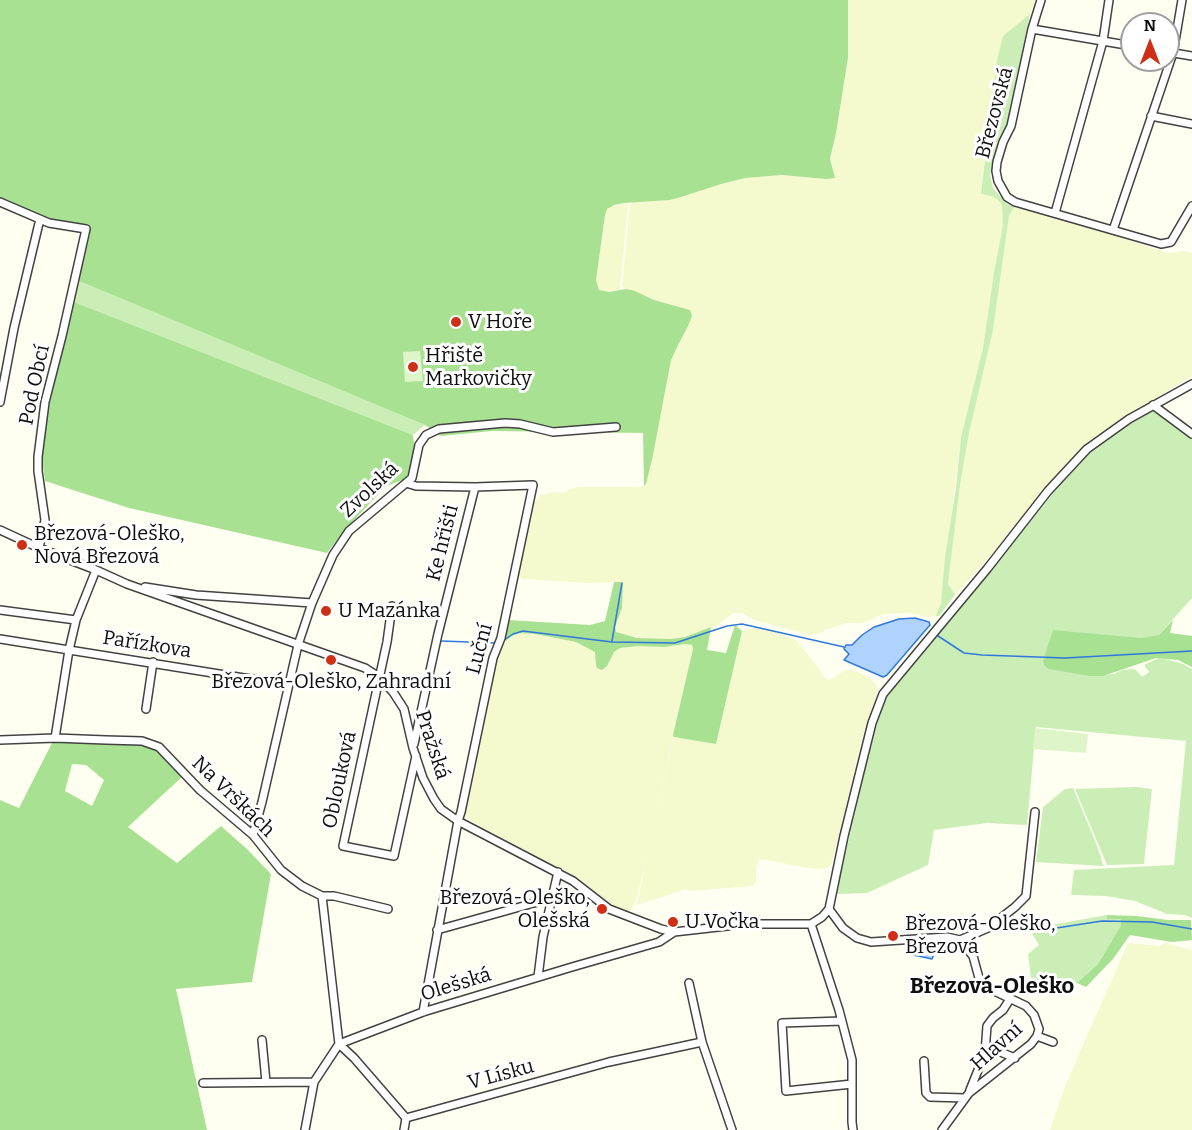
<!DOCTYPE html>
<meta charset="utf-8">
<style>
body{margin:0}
#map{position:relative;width:1192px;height:1130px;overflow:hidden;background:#fffff1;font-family:Bitter,serif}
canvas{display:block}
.north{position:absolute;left:1120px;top:12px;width:60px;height:60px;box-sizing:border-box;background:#fff;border:2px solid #9f9f9f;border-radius:50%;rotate:0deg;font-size:16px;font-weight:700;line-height:24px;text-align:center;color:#0f0f0f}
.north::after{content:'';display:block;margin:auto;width:21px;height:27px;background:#cf2e17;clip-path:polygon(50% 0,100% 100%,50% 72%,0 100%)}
</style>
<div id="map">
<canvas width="1192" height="1130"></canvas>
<div class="north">N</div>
</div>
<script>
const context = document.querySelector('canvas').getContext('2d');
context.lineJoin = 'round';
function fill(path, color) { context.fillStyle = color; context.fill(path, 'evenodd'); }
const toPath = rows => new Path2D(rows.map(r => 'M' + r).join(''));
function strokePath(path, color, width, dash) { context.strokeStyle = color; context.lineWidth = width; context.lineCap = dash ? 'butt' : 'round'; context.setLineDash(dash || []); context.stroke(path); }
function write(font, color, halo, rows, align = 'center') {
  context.font = font + ' Bitter,serif'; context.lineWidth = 6; context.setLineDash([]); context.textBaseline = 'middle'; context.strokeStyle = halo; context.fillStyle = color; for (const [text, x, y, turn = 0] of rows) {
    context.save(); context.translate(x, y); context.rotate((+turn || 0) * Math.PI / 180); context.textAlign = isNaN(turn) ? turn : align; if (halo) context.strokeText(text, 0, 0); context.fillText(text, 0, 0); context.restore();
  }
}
fill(toPath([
 [848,0,1035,0,1030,14,1020,23,997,60,981,194,992,196,998,200,1002,205,1003,225,994,272,983,348,961,437,940,609,936,616,927,617,909,613,883,614,868,621,861,623,846,623,825,630,821,633,810,635,754,620,743,613,733,613,718,625,685,637,671,639,637,638,616,632,615,627,622,608,624,589,614,582,589,583,523,579,518,576,517,572,522,561,531,510,534,502,540,496,552,492,565,493,570,489,579,487,636,487,643,486,646,484,671,360,679,343,687,328,690,310,654,300,626,289,622,286,630,205,634,202,670,200,681,197,720,184,745,178,782,175,826,179,835,178,830,159,836,133,848,58],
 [628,203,620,290,604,292,599,290,596,280,605,215,607,209,610,207],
 [1014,207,1110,234,1168,253,1184,251,1192,253,1192,376,1120,420,1089,441,1039,495,996,549,955,595,948,584,960,485,969,433,993,330,1009,216],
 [755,628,767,629,796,640,819,669,823,676,828,680,834,678,843,671,848,670,855,671,869,677,877,686,877,695,861,741,835,852,832,863,827,868,819,869,808,868,762,859,759,860,756,870,756,881,753,886,690,891,686,889,637,905,647,856,637,897,631,910,627,911,611,906,597,895,578,878,472,822,464,815,493,669,501,647,512,636,520,633,535,634,576,642,595,652,607,666,614,652,620,648,638,646,664,647,686,644,692,645,693,649,655,820,674,737,716,744,742,631],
 [1128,943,1160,946,1165,943,1192,950,1192,1130,1050,1130,1066,1084]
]), '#f5f9ce');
fill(toPath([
 [1030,14,1012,103,1007,123,997,143,990,174,993,188,1007,204,1014,207,1009,216,993,330,969,433,960,485,948,584,955,595,939,616,936,616,941,603,945,557,956,488,961,437,983,348,994,272,1003,225,1002,205,998,200,992,196,981,194,997,60,1003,36],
 [79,281,425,425,413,435,74,302],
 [1154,409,1192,438,1192,598,1159,635,1043,661,1044,665,1089,676,1114,674,1122,670,1133,669,1136,670,1142,677,1149,672,1144,665,1159,658,1165,659,1183,664,1192,669,1192,918,1185,915,1167,914,1135,901,1106,896,1071,895,1074,870,1174,865,1186,741,1036,727,1027,825,987,823,934,830,928,865,867,893,836,894,859,796,880,712,887,697,1057,489,1093,450,1126,426],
 [1137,787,1152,789,1144,864,1107,865,1075,789],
 [1073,788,1094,838,1101,857,1103,866,1036,862,1043,807,1065,789],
 [1107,915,1107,919,1121,919,1122,926,1098,964,1077,983,1056,995,1033,995,1028,954,1039,945,1032,933,1046,926]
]), '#caeeb6');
fill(toPath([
 [0,0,848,0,848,58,836,133,830,159,835,178,826,179,782,175,745,178,721,184,681,197,670,200,624,203,614,205,607,209,605,215,596,280,599,290,609,292,626,289,635,291,654,300,690,310,692,316,687,328,679,343,671,360,653,455,646,484,644,486,643,433,492,431,441,436,425,425,79,281,90,233,49,221,0,198],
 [74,302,413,435,415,451,411,471,403,480,386,486,342,533,327,553,129,508,45,481,42,459,44,437,50,402],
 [614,582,621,582,623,585,622,608,615,627,616,632,637,638,671,639,685,637,711,627,707,650,726,653,735,625,742,631,716,744,674,737,673,735,693,649,692,645,685,644,664,647,638,646,620,648,614,652,607,666,602,670,597,668,596,665,595,652,576,642,535,634,520,633,512,636,506,641,508,620,590,625,605,621],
 [1173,620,1170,633,1192,636,1192,667,1178,660,1156,658,1103,676,1089,676,1055,670,1049,669,1044,665,1043,661,1053,630,1141,638,1159,635],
 [57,741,142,743,159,751,183,776,128,827,177,863,221,826,248,850,271,874,252,982,176,989,207,1130,0,1130,0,800,19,808,52,743],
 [72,764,86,765,104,780,92,806,65,791],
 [1107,915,1137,916,1168,920,1191,920,1192,940,1172,942,1130,935,1113,959,1086,987,1077,983,1098,964,1121,926,1121,919,1107,919]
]), '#a9e193');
fill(toPath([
 [420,351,423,381,405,382,403,352],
 [1035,728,1088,734,1086,753,1033,749]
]), '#def5c9');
const water = toPath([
 [915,618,929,622,930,625,887,675,883,677,844,660,849,654,844,649,846,645,852,645,862,635,874,627,899,619,915,618],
 [932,941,938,944,932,959,909,954,908,945,932,941]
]);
fill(water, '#b0d3fd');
strokePath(water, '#2f79dc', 1.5);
strokePath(toPath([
 [935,634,964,653,982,655,1065,658,1192,651],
 [504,640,513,634,523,631,612,642,675,643,727,626,742,624,844,647],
 [441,641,497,643],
 [612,641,622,583],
 [995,927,1003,922,1050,929,1102,921,1152,922,1192,929],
 [967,944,986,932],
 [937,948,956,948,963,946]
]), '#2f79dc', 1.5);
const minor = toPath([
 [1041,0,1032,29,1011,126,1003,142,997,162,996,171,998,181,1007,197,1015,202,1161,244,1171,242,1192,206],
 [1032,29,1132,46],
 [1168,52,1192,56],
 [1151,116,1192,124],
 [0,202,49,223,86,229,62,336,45,402,38,457,38,471,45,520,39,548],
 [1055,213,1103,41,1109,0],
 [1113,230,1173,53,1182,0],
 [0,402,14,328,40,219],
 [1153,405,1192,434],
 [406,483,416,486,475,487,533,485,501,638,493,658,461,812,458,821,423,1012],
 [0,530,39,548,96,570,127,584,365,668,379,677,393,692,404,709,413,748,423,778,434,799,441,809,458,821,573,881,609,909,661,929,674,932,745,924,811,924,822,917,829,909],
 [145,587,196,595,312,603],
 [392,606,387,642,343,846,394,856,416,756],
 [0,610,76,620],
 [0,639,288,685],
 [146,709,153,662],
 [55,738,69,650,76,620,96,570],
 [0,740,55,738,106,740,142,741,159,747,200,790,253,835,281,870,302,886,322,896,339,1044,354,1058,406,1118],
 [414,744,438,634,475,487],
 [253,835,262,802,298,645,312,603,333,555,349,531,412,478,419,445,426,435,439,429,505,423,520,424,553,432,616,427],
 [322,896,334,896,388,909],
 [829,909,844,836,872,723,883,694,987,569,1048,491,1087,449,1129,419,1192,384],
 [829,909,843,928,857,938,871,942,947,937,960,940,973,956,979,978,988,988,1026,1006,1034,1015,1039,1029,1037,1036,1031,1044,969,1093,942,1130],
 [811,924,839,1010,852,1060,852,1122,853,1130],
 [437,930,552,898],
 [960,940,988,928,1015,907,1026,896,1035,812],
 [538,977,543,937,558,872],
 [689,983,702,1042,732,1130],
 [842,1021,782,1023,786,1091,852,1084],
 [1037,1036,1053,1042],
 [262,1040,266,1082],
 [986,1046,1015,1058],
 [924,1061,926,1093,930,1097,965,1098],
 [203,1083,314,1082],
 [970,1090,985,1053,987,1026,993,1018,1003,1010,1010,999],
 [406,1118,609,1062,702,1042],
 [305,1130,314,1082,339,1044,423,1012,572,967,659,942,674,932],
 [404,1130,406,1118]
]);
strokePath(minor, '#424242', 10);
strokePath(minor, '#fff', 7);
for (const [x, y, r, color] of [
 [456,322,6,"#cf2e17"],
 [413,367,6,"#cf2e17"],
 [22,545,6,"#cf2e17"],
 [326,611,6,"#cf2e17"],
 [331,660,6,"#cf2e17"],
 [602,909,6,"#cf2e17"],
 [673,922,6,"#cf2e17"],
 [893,936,6,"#cf2e17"]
]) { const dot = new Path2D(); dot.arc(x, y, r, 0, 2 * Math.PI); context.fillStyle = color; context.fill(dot); strokePath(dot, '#fff', 2); }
write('20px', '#0f0f0f', '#fff', [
 ["Březovská",995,113,-75],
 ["Pod Obcí",35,385,-78],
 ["Zvolská",370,490,-43],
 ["Ke hřišti",443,543,-76],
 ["Pařízkova",147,645,9],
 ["Luční",480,649,-75],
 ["Pražská",432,745,72],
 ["Oblouková",340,780,-78],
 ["Na Vrškách",233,797,44],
 ["Olešská",456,985,-17],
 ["Hlavní",997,1047,-42],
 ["V Lísku",501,1075,-15]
]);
write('20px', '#0f0f0f', '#fff', [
 ["V Hoře",468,322],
 ["Hřiště",425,356],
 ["Markovičky",425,379],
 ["Březová-Oleško,",34,534],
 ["Nová Březová",34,557],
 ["U Mazánka",338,611],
 ["Březová-Oleško, Zahradní",331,682,"center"],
 ["Březová-Oleško,",590,898,"right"],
 ["Olešská",590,921,"right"],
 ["U Vočka",685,922],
 ["Březová-Oleško,",905,924],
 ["Březová",905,947]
], 'left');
write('bold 22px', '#0f0f0f', '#fff', [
 ["Březová-Oleško",992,987]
]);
</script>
